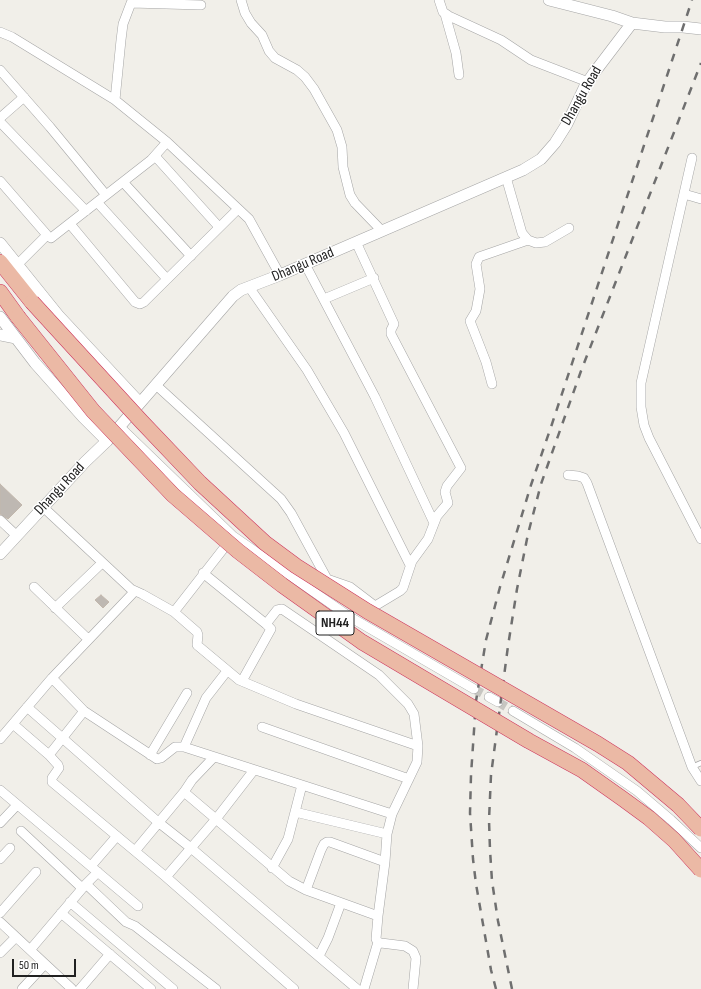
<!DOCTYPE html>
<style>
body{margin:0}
#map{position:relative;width:701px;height:989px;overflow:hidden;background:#f1efe9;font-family:"Sofia Sans Condensed",sans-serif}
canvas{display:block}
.scale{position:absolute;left:12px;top:959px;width:64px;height:18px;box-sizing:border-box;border:2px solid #212121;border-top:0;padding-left:5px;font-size:12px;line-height:14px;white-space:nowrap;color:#212121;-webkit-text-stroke:3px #fff;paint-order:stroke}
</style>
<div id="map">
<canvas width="701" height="989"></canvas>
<div class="scale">50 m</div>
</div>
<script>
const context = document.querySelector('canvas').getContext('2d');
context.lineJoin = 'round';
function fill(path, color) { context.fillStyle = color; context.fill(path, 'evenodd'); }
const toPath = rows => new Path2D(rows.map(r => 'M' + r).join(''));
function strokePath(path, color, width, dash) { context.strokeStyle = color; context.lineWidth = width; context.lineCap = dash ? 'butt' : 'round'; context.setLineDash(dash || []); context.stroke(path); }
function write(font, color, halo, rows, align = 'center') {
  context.font = font + ' "Sofia Sans Condensed",sans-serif'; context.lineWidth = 3; context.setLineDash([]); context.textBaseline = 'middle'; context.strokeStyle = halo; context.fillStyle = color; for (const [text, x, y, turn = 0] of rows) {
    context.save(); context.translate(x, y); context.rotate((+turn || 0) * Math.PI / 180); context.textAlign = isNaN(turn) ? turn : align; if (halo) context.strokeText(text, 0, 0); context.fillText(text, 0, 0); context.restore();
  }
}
const building = toPath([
 [0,484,22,505,8,519,0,514,0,484],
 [101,595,109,602,103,608,95,600,101,595]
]);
fill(building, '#beb8b2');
strokePath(building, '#c2b7ac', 1);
strokePath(toPath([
 [474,689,489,697],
 [498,702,513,711]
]), '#c7c6c1', 9, [9, 4.5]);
const service = toPath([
 [692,767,701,763]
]);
const minor = toPath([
 [241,0,245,13,251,23,262,35,269,51,275,58,297,70,305,77,314,89,337,130,342,147,343,167,350,195,355,203,382,231],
 [439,0,443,12,449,16,501,40,531,60,588,82],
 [445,14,456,53,459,75],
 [0,32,12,37,115,100,167,142,249,219,280,275],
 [0,70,50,127,106,195],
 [115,100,121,40,123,24,131,3,201,5],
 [0,118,24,97],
 [0,122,86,211],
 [155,156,219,227],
 [692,158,641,383,641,407,644,425,649,438,701,539],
 [506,177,522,233,528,240,536,243,545,242,569,228],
 [0,181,47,235,51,238,151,160,167,142],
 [123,182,191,256],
 [684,194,701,199],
 [97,202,167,279],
 [70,224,135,302,140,304,144,302,238,209],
 [305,264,375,397,434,523],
 [17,265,47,235],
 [249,287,307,370,344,433,410,565],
 [324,299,374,278],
 [492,384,486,362,470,321,476,311,480,289,476,264,479,257,528,240],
 [156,385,281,499,291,513,327,579,350,587,375,606,400,591,403,588,412,561,428,539,437,516,448,503,445,492,447,486,461,468,391,334,391,330,394,324,356,242],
 [119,426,233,536,350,617,474,689],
 [568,475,578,476,584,478,587,483,692,767,701,781],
 [43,507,131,589,142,594,174,612,197,632,198,635,197,645,239,680,296,704,418,746],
 [0,520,17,536],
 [203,573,266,624,271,629,242,681],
 [34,587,88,639],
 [55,608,102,563],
 [174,612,231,539],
 [266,624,277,610,282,609,379,675,408,704,414,714,418,746,417,762,392,814,387,834,385,862,378,916,376,939,378,942,381,943,405,946,413,951,416,958,413,989],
 [52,678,84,711,157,759,161,758,175,747,184,747,392,814],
 [489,697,498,702],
 [27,707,158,822,191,848,357,989],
 [513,711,575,748,637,791,671,820,701,848],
 [13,724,49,755,58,765,59,768,52,778,52,782,166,877,294,989],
 [262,727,409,779],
 [0,739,52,678,135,591],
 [184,747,206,698,227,671],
 [49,755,84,711],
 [150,755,187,693],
 [0,790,138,906],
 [184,792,289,881,306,890,378,916],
 [295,812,387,834],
 [0,823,17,805],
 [21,831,82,888],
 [135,851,184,792,192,780,214,757],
 [0,859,10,848],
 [91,866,117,836],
 [272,868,288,839,302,785],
 [166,877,216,819,254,770],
 [86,884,126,922,135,926,216,989],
 [306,890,321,850,324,844,327,842,330,842,385,862],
 [70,902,173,989],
 [0,913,36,872],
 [61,913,151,989],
 [0,922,72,989],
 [30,950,86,884,98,872],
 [0,953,16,937],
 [319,956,328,938,341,903],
 [22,989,45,964],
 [80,989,110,954],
 [364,989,378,942]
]);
const tertiary = toPath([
 [549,0,612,16,632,23,665,27,683,27,701,29],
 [0,243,58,315,140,403],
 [0,317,35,363,83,417,107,441],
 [0,335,16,338],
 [0,554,85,462,107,441,233,296,241,290,280,275,523,170,541,159,555,143,567,124,585,86,594,73,632,23]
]);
const trunk = toPath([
 [0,262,32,302],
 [0,292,18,317]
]);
strokePath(service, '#a5a5a5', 6);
strokePath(minor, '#a5a5a5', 10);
strokePath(tertiary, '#a5a5a5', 12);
strokePath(trunk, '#ce375f', 16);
strokePath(service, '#fff', 4.5);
strokePath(minor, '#fff', 9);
strokePath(tertiary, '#fff', 11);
strokePath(trunk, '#ebb9a5', 15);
strokePath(toPath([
 [496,989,491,970,476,884,473,859,470,813,471,775,476,701,486,640,500,587,531,485,552,424,692,0],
 [512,989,498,921,492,881,490,850,489,820,491,775,508,646,517,589,528,534,541,484,581,371,701,63]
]), '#6f6f6f', 2.5, [8, 8]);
const trunkBridge = toPath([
 [32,302,141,421,200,483,265,543,296,566,367,611,598,744,628,763,678,805,701,829],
 [18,317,93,411,173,495,238,551,282,585,362,642,529,741,582,770,623,799,649,818,674,840,701,870]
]);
strokePath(trunkBridge, '#ce375f', 16, []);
strokePath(trunkBridge, '#ebb9a5', 15);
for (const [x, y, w] of [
 [335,623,38]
]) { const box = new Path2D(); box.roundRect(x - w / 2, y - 12, w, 24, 3); context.fillStyle = '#fff'; context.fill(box); strokePath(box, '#212121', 1); }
write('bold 14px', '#212121', null, [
 ["NH44",335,623]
]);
write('15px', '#212121', '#fff', [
 ["Dhangu Road",582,96,-60],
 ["Dhangu Road",303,265,-23],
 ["Dhangu Road",60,489,-47]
]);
</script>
